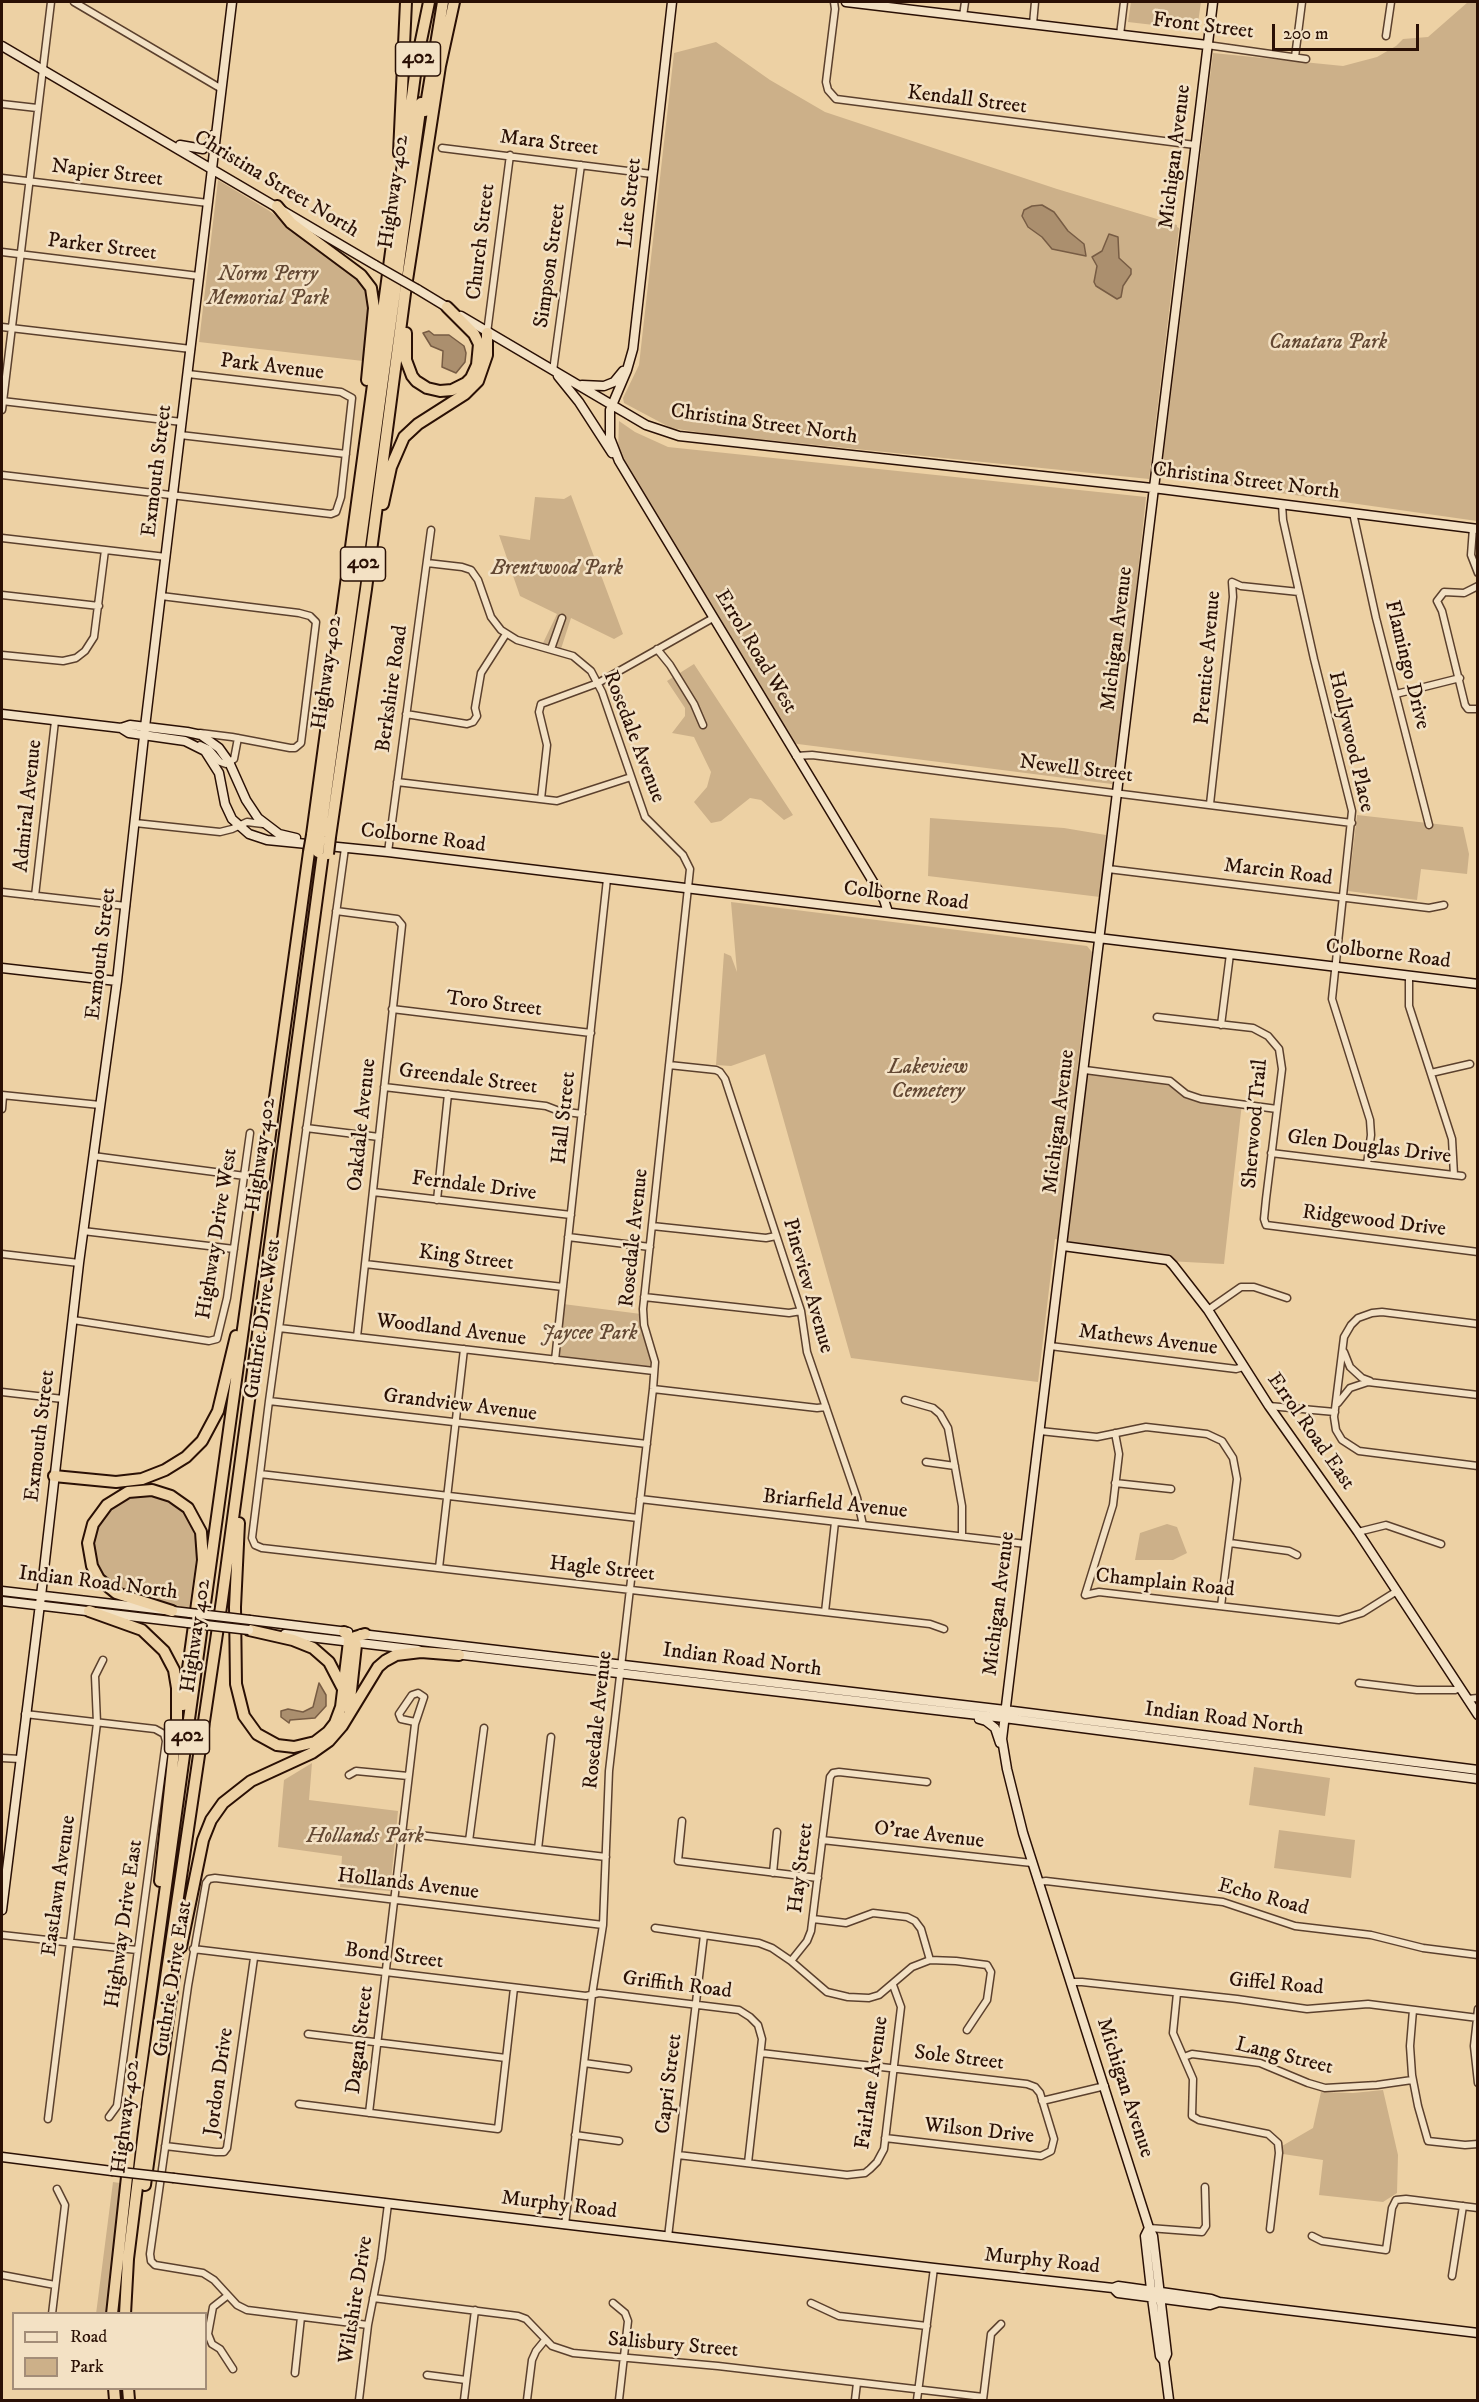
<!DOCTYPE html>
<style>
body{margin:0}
#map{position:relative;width:1479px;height:2402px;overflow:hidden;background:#edd1a4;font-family:"IM FELL DW Pica",serif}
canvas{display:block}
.frame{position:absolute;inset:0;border:3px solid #2a1005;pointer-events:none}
.legend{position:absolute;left:12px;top:2312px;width:195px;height:78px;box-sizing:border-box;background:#f3e1c4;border:2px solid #a38d78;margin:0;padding:8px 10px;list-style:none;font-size:18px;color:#2a1005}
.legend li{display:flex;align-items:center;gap:12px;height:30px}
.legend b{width:30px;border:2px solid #a38d78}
.scale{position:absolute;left:1272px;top:24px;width:147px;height:27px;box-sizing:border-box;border:3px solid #2a1005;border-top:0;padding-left:8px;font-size:18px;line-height:21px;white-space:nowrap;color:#2a1005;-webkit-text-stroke:4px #f3e1c4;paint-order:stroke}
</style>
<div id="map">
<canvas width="1479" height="2402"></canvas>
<div class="frame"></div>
<ul class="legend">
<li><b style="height:8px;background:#f3e1c4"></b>Road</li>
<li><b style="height:16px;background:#ccb089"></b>Park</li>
</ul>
<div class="scale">200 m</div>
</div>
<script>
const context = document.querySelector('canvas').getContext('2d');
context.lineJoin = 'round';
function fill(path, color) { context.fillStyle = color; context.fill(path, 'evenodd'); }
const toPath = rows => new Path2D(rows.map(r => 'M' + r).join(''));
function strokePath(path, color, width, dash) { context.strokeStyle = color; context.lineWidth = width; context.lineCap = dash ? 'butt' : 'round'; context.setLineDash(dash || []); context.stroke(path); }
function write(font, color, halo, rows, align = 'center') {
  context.font = font + ' "IM FELL DW Pica",serif'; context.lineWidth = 5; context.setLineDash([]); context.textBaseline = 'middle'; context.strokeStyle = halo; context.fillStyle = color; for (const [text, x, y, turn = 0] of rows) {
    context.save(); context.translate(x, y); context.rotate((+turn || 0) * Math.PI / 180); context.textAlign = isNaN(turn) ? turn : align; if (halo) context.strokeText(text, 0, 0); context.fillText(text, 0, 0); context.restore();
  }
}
fill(toPath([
 [1131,2,1201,2,1197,30,1128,22],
 [1468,2,1478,2,1477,521,1161,476,1213,53,1343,66,1377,57,1396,46,1403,39,1428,37],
 [716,42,770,80,825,112,1057,189,1177,225,1177,227,1179,228,1149,479,709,434,671,428,624,403,623,398,639,365,674,53],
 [218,180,268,210,349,270,366,287,370,306,363,361,199,342],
 [619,421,635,432,668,447,1146,497,1119,750,1117,747,1112,784,790,743,618,453],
 [571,495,623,634,614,639,571,618,561,649,543,643,557,614,520,596,499,535,530,540,535,497,564,499],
 [694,664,793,815,784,820,761,800,750,798,721,821,711,823,694,802,707,787,711,772,694,737,672,733,685,716,685,708,667,681],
 [1357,815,1463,827,1469,854,1467,874,1421,869,1417,900,1348,891],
 [930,818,1064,828,1106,835,1100,897,928,876],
 [731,902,1087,946,1092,952,1077,1071,1158,1079,1177,1083,1201,1097,1242,1103,1224,1264,1167,1261,1055,1239,1038,1382,851,1358,765,1054,731,1066,716,1065,724,953,731,956,737,972],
 [563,1304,641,1314,653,1369,557,1359],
 [154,1496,173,1500,185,1511,198,1545,189,1609,134,1595,110,1584,96,1567,91,1543,104,1512,116,1503,136,1497],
 [1167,1524,1177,1527,1187,1553,1173,1560,1135,1560,1140,1533],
 [312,1763,309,1800,398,1811,390,1891,340,1887,342,1856,278,1847,284,1780],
 [1254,1767,1330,1778,1325,1816,1249,1805],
 [1279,1830,1355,1840,1351,1878,1274,1868],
 [1383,2090,1398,2155,1397,2193,1383,2202,1319,2195,1323,2160,1283,2154,1282,2146,1313,2128,1321,2092,1353,2093],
 [113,2182,120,2183,107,2313,96,2314]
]), '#ccb089');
const water = toPath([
 [1042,205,1054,212,1068,231,1084,244,1086,256,1052,249,1042,237,1028,227,1022,216,1024,210,1032,206,1042,205],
 [1109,234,1118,237,1119,258,1131,269,1131,274,1123,286,1121,297,1117,299,1096,286,1094,282,1097,266,1092,257,1102,251,1109,234],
 [429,331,434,335,449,335,464,346,466,353,465,362,456,373,442,367,443,351,431,346,423,333,429,331],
 [319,1683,326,1695,326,1706,315,1718,290,1720,289,1723,281,1717,281,1711,288,1709,303,1712,313,1707,319,1683]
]);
fill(water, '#ab8f6e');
strokePath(water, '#775c44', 1.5);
const street = toPath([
 [74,2,220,88],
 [834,2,835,9,826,82,828,90,836,99,1195,145],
 [963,16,965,2],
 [1033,24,1035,2],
 [1120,35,1124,2],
 [1386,36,1391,2],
 [1207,45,1306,59],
 [1295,57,1302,2],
 [2,104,37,108],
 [442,148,652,174],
 [2,178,208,203],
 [2,252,199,276],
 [2,327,191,349],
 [487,333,510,155],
 [553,371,581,165],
 [2,401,182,422],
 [2,410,51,2],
 [180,435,346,454],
 [2,475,331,514,336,512,341,497,352,398,341,392,188,374],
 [1282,504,1283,520,1314,659,1352,811,1332,999,1370,1120,1371,1135,1367,1164],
 [1353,513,1376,618,1429,825],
 [1473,528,1471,555,1478,573],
 [2,538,166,557],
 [427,563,462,567,471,570,478,580,491,617,501,630,517,640,573,656,591,671,602,692,645,817,683,855,690,869,643,1309,644,1325,655,1362,653,1389,609,1771,603,1925,592,1995,565,2225],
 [1478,586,1464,593,1444,592,1437,601,1442,611,1465,705,1468,709,1478,709],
 [2,595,99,606],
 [161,596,299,613,310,616,316,622,301,743,295,748,290,748,232,737,200,733],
 [551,649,562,618],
 [657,649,670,665,694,704,703,725],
 [2,655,63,661,76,658,85,651,94,637,105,550],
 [1396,694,1460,678],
 [406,714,467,724,473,722,477,716,475,708,481,673,506,634],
 [200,745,209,749,220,762,226,764,234,759,238,738],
 [796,756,812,755,1352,823],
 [397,782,557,801,631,777],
 [541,799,547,745,539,712,541,704,598,683,713,618],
 [1210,804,1233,597,1232,582,1241,586,1299,592],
 [135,823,220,832,232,829,247,822,263,824],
 [345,848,269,1401,252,1538,255,1545,262,1548,930,1624,944,1629],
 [388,852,431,530],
 [1108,869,1429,908,1444,905],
 [2,892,126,906],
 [35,896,55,721],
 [336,911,397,919,402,925,357,1337],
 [1409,977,1409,1006,1452,1139,1454,1175],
 [392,1009,591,1033],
 [1157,1017,1253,1028,1268,1036,1279,1049,1282,1069,1266,1199,1264,1219,1266,1225,1478,1252],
 [1221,1025,1230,954],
 [669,1065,716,1070,720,1072,725,1079,801,1311,807,1352,857,1498,863,1525],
 [1085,1070,1170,1081,1186,1094,1201,1099,1277,1109],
 [1431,1073,1470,1064],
 [384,1087,546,1106,559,1111,582,1114],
 [2,1095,100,1105],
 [2,1109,3,1096],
 [306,1128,379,1137],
 [1271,1153,1462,1176],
 [93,1156,245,1176],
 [373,1192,571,1215],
 [437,1200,448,1094],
 [652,1226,766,1238,776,1236],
 [83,1231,234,1249],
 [568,1237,650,1247],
 [2,1254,79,1263],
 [365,1264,563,1287],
 [644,1297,789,1313,801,1311],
 [1208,1310,1241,1287,1254,1287,1287,1298],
 [73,1320,209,1341,217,1339,227,1298,250,1133],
 [1478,1324,1382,1312,1372,1313,1358,1318,1351,1325,1344,1337,1334,1417,1336,1430,1342,1440,1359,1451,1478,1466],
 [279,1328,654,1371],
 [1050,1346,1236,1369,1243,1367],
 [1344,1352,1350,1367,1362,1378,1370,1381],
 [555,1360,607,879],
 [653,1389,817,1408,826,1407],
 [2,1392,63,1399],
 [905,1400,933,1408,940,1414,948,1428,962,1506,962,1536],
 [269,1401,647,1444],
 [1338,1403,1350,1388,1368,1382,1478,1395],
 [1269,1406,1335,1412],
 [1040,1431,1097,1437,1146,1427,1207,1434,1222,1441,1233,1458,1237,1479,1221,1606],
 [1115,1433,1119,1454,1113,1505,1085,1595,1099,1592,1339,1620,1362,1613,1397,1591],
 [926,1462,955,1466],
 [260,1474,638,1518],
 [1115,1483,1171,1489],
 [640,1499,1026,1544],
 [1358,1532,1386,1525,1441,1544],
 [1230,1543,1289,1551,1297,1555],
 [439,1568,464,1349],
 [825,1612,835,1522],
 [1359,1683,1417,1690,1455,1690,1460,1688],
 [1467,1699,1478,1698],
 [25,1714,155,1729,164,1734,166,1741,117,2106,109,2117],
 [2,1758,20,1759],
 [349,1775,356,1771,408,1776],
 [682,1821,678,1861,818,1878],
 [402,1833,606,1857],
 [822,1840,1032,1863],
 [469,1841,484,1728],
 [538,1849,551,1737],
 [773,1873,777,1832],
 [1038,1882,1046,1881,1223,1902,1295,1926,1371,1935,1423,1948,1478,1955],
 [813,1919,846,1923,873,1913,907,1917,915,1921,921,1929,930,1960],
 [655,1928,759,1943,772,1948,791,1961,827,1992,848,1997,869,1998,879,1995,912,1967,930,1960,956,1961,987,1965,991,1972,987,2000,967,2030],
 [2,1935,137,1950],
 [193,1949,586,1996,599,1993,739,2010,750,2017,758,2025,762,2039,748,2163],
 [791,1961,807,1941,811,1931,830,1777,833,1773,839,1772,927,1782],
 [1071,1982,1082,1982,1237,1999,1307,2009,1368,2004,1478,2018],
 [1177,1993,1173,2033,1193,2079,1192,2116,1199,2120,1268,2134,1278,2143,1279,2153,1270,2229],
 [1478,2009,1474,2046,1478,2083],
 [1413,2010,1410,2046,1412,2075,1418,2106,1428,2141,1465,2145,1478,2144],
 [308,2034,506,2058],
 [761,2053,1027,2084,1035,2087,1040,2093,1054,2139,1051,2151,1041,2156,885,2138],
 [1184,2057,1192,2054,1260,2063,1308,2083,1325,2088,1377,2085,1412,2080],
 [584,2063,628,2069],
 [1042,2101,1105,2086],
 [299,2104,498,2129,514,1988],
 [369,2113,415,1724,424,1697,418,1693,412,1695,399,1714,401,1719,415,1722],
 [48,2119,97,1723,95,1676,103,1660],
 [575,2135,619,2141],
 [165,2146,216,2152,224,2152,227,2148,254,1958],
 [678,2155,847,2175,865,2173,870,2169,877,2162,884,2149,901,2007,893,1985],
 [1149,2228,1202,2232,1206,2226,1205,2187],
 [1312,2236,1322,2241,1386,2250,1392,2208,1396,2200,1406,2199,1478,2208],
 [668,2237,704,1935],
 [2,2275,55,2285],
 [1452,2276,1463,2206],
 [227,2296,213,2307,208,2334,212,2344,220,2349,233,2369],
 [373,2298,518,2316,526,2319,552,2346,573,2353,718,2366,983,2397],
 [613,2303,625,2313,628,2321,619,2400],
 [811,2303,839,2316,927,2326],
 [52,2314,65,2205,57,2189],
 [368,2325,247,2310,237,2305,214,2280,203,2273,155,2265,151,2261,150,2254,188,1986,206,1883,209,1879,215,1878,603,1925],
 [295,2373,301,2317],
 [427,2375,466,2380],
 [359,2400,368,2325,381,2259,388,2204],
 [464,2400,475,2310],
 [527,2400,532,2360,536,2351,545,2340],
 [855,2400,857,2383],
 [917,2400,934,2268],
 [983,2400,991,2334,1001,2324]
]);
const secondary = toPath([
 [672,2,633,349,627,370,610,410,610,438,619,461,884,900,888,912],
 [846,2,1207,45],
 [2,46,375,265],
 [180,145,203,149,209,143,213,135],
 [417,289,450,309],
 [461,316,646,425,679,436,1161,489,1478,529],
 [558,376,579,402,612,453],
 [582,385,604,386,614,382,623,371],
 [2,714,121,728,130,725,187,732,201,735,219,748,229,762,246,800,258,818,279,834,296,838],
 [121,728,129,733,185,741,205,751,219,773,225,804,232,819,249,834,267,840,388,852,1478,984],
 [2,968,117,981],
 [1063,1246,1168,1260,1173,1265,1208,1310,1269,1406,1358,1532,1478,1715],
 [2,1591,190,1613],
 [2,1601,188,1623],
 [250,1620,348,1632],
 [285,1634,418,1650],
 [361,1634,1005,1710,1478,1770],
 [455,1654,1004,1718,1478,1779],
 [979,1719,986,1721,995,1728,1000,1743],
 [2,1910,41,1596,79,1263,117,981,145,727,232,2],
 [2,2157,112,2171],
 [174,2178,934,2268,1113,2288,1118,2286,1211,2299,1219,2302,1478,2333],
 [1149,2228,1145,2236,1152,2298,1160,2356,1164,2361],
 [1113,2288,1118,2293,1210,2305,1219,2302],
 [1169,2400,1164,2361,1167,2354,1153,2236,1149,2228,1023,1833,1007,1769,1002,1739,1213,2]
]);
const highway = toPath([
 [425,111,443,2],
 [399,153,406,2],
 [277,206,291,223,361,275,371,288,374,308,367,380],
 [406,333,406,360,412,376,416,381,427,388,440,391,452,390,466,383,471,378,477,365,479,344,474,334,447,307],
 [383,504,391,467,404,437,418,424,465,394,478,381,487,355,487,333],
 [312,835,417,60,429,2],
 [320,837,421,103],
 [330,837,366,589,405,293,440,66,454,2],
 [54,1476,116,1482,142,1479,165,1470,186,1457,202,1441,218,1411,236,1336],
 [239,1523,235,1607,236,1684,244,1716,257,1734,277,1745,294,1747,315,1742,328,1732,335,1723,341,1707,349,1641,355,1637,365,1634],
 [89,1611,142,1630,164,1651,174,1670,177,1688,177,1723,160,1881],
 [172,1611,116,1593,99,1579,92,1566,88,1543,93,1524,107,1505,128,1492,152,1490,171,1496,188,1508,201,1532,203,1560,183,1705],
 [249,1630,293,1640,313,1648,329,1662,342,1687],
 [344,1632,354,1641,356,1645,349,1709],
 [181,1947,203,1840,211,1820,223,1803,251,1781,312,1753,329,1741,342,1726,378,1667,385,1661,396,1655,421,1652,459,1655],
 [145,2185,179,1939],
 [112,2314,132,2131,309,852],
 [125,2314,128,2259,148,2099,222,1600,323,853],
 [114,2388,115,2400],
 [128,2388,129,2400]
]);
strokePath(street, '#5b402d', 9);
strokePath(secondary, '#2a1005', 11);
strokePath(highway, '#2a1005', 14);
strokePath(street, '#f3e1c4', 6);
strokePath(secondary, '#f3e1c4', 8);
strokePath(highway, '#edd1a4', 10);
const secondaryBridge = toPath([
 [375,265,417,289],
 [190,1613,250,1620],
 [188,1623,249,1630],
 [112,2171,174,2178]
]);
const highwayBridge = toPath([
 [309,852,312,835],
 [318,852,320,837],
 [328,854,330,837]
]);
strokePath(secondaryBridge, '#2a1005', 11, []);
strokePath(highwayBridge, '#2a1005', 14, []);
strokePath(secondaryBridge, '#f3e1c4', 8);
strokePath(highwayBridge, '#edd1a4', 10);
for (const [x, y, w] of [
 [418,59,45],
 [363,564,45],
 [187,1737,45]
]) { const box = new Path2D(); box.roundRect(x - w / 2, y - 17, w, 34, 4.5); context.fillStyle = '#f3e1c4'; context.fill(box); strokePath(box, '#2a1005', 1.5); }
write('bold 20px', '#2a1005', null, [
 ["402",418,59],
 ["402",363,564],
 ["402",187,1737]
]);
write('21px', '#2a1005', '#f3e1c4', [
 ["Front Street",1203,27,7],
 ["Kendall Street",967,101,7],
 ["Mara Street",549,144,7],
 ["Michigan Avenue",1176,157,-83],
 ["Napier Street",107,174,7],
 ["Christina Street North",276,185,31],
 ["Highway 402",395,192,-82],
 ["Lite Street",631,203,-84],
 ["Church Street",482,242,-83],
 ["Parker Street",102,248,7],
 ["Simpson Street",551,266,-82],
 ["Park Avenue",272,368,7],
 ["Christina Street North",764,425,8],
 ["Exmouth Street",158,471,-83],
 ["Christina Street North",1246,482,7],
 ["Michigan Avenue",1118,639,-83],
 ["Errol Road West",755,652,59],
 ["Prentice Avenue",1209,658,-85],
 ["Flamingo Drive",1406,665,76],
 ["Highway 402",328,673,-82],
 ["Berkshire Road",393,689,-82],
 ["Rosedale Avenue",633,737,69],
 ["Hollywood Place",1350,742,77],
 ["Newell Street",1076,770,7],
 ["Admiral Avenue",29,806,-84],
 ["Colborne Road",423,839,7],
 ["Marcin Road",1278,873,7],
 ["Colborne Road",906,897,7],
 ["Exmouth Street",102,954,-83],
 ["Colborne Road",1388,955,7],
 ["Toro Street",494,1005,7],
 ["Greendale Street",468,1080,7],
 ["Hall Street",565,1118,-84],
 ["Michigan Avenue",1060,1122,-83],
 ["Sherwood Trail",1256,1124,-85],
 ["Oakdale Avenue",363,1125,-84],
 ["Glen Douglas Drive",1369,1148,7],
 ["Highway 402",262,1155,-82],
 ["Ferndale Drive",474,1187,7],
 ["Ridgewood Drive",1374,1222,7],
 ["Highway Drive West",218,1234,-81],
 ["Rosedale Avenue",635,1238,-84],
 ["King Street",466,1259,7],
 ["Pineview Avenue",807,1286,74],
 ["Guthrie Drive West",264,1319,-82],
 ["Woodland Avenue",451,1331,7],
 ["Mathews Avenue",1148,1341,7],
 ["Grandview Avenue",460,1406,7],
 ["Errol Road East",1310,1432,55],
 ["Exmouth Street",41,1436,-83],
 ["Briarfield Avenue",835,1505,6],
 ["Hagle Street",602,1570,6],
 ["Indian Road North",98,1584,7],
 ["Champlain Road",1165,1584,6],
 ["Michigan Avenue",1000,1604,-83],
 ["Highway 402",197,1636,-82],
 ["Indian Road North",742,1661,7],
 ["Rosedale Avenue",599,1720,-84],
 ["Indian Road North",1224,1720,7],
 ["O'rae Avenue",929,1836,7],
 ["Hay Street",802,1868,-83],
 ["Hollands Avenue",408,1885,7],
 ["Eastlawn Avenue",60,1886,-82],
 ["Echo Road",1263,1898,15],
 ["Highway Drive East",125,1924,-82],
 ["Bond Street",394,1957,7],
 ["Guthrie Drive East",174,1979,-81],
 ["Giffel Road",1276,1985,5],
 ["Griffith Road",677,1986,7],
 ["Dagan Street",361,2040,-83],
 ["Lang Street",1284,2057,14],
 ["Sole Street",959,2059,7],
 ["Jordon Drive",220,2082,-82],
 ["Fairlane Avenue",873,2083,-82],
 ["Capri Street",670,2084,-83],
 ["Michigan Avenue",1124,2088,72],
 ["Highway 402",127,2117,-83],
 ["Wilson Drive",979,2132,6],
 ["Murphy Road",559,2206,7],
 ["Murphy Road",1042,2262,6],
 ["Wiltshire Drive",357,2300,-81],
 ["Salisbury Street",673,2346,5]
]);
write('italic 21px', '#634833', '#f3e1c4', [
 ["Norm Perry",268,276],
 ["Memorial Park",268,300],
 ["Canatara Park",1328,344],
 ["Brentwood Park",557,570],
 ["Lakeview",928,1069],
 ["Cemetery",928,1093],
 ["Jaycee Park",589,1335],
 ["Hollands Park",365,1838]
]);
</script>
